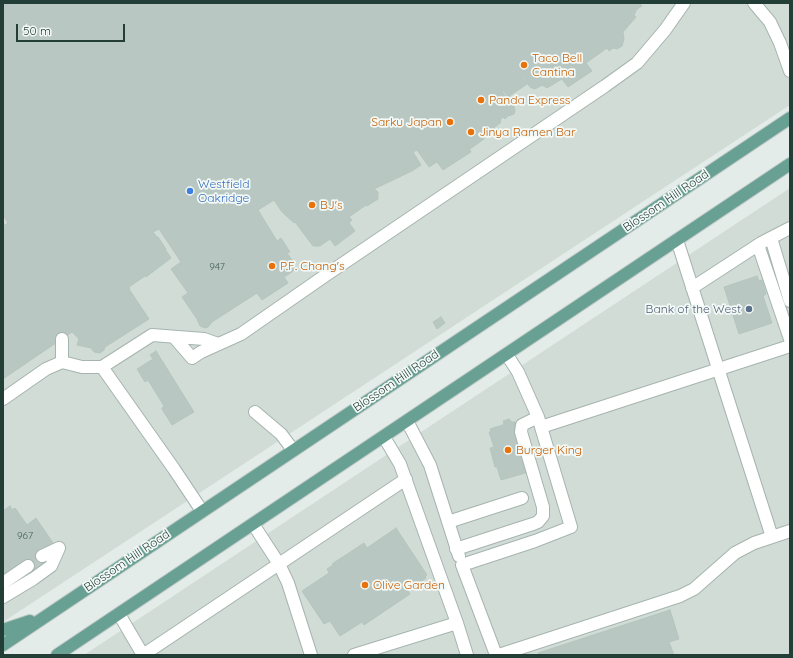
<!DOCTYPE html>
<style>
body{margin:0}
#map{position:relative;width:793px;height:658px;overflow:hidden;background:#e3ece8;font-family:Quicksand,sans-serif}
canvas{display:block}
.frame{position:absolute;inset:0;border:4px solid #233d37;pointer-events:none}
.scale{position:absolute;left:16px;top:24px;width:109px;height:18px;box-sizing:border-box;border:2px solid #233d37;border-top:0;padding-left:5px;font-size:12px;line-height:14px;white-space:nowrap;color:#233d37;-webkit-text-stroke:3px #f3f9f6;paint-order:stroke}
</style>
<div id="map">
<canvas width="793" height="658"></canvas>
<div class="frame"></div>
<div class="scale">50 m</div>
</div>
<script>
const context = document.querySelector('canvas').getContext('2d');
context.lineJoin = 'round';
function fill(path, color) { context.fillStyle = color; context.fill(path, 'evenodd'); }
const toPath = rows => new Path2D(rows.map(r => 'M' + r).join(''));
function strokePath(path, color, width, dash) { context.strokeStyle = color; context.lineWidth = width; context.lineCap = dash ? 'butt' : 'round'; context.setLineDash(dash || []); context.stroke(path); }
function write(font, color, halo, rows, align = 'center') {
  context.font = font + ' Quicksand,sans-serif'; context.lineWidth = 3.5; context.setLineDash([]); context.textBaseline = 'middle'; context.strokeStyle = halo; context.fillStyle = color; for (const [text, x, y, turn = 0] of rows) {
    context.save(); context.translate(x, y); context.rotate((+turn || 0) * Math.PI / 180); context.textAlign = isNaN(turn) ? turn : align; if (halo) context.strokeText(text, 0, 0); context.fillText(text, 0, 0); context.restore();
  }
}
fill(toPath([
 [3,3,790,3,790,105,3,622],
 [790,188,790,655,84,655]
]), '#d1dcd7');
const building = toPath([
 [3,3,641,3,640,4,642,6,637,9,634,15,636,17,623,32,624,39,622,46,617,49,613,48,609,51,607,48,586,63,592,71,568,87,562,79,547,88,542,85,537,88,534,89,530,87,523,77,522,78,527,84,508,97,503,90,502,91,510,103,514,106,515,111,514,114,508,116,505,119,503,117,500,120,501,122,483,137,484,139,470,149,466,143,471,152,443,170,437,162,429,167,417,150,413,152,421,165,412,171,374,189,378,192,378,199,367,206,366,205,349,217,352,220,349,223,355,231,335,246,330,239,320,246,313,246,295,222,294,223,282,212,274,200,258,210,277,241,281,238,290,252,287,253,294,263,295,267,292,272,284,277,288,283,262,300,257,293,212,322,208,327,205,328,200,326,197,319,182,297,188,293,171,269,181,262,159,229,153,232,157,237,158,237,166,249,165,249,171,258,146,277,145,276,129,287,130,288,129,289,149,319,105,347,104,350,100,353,94,352,91,348,77,345,79,339,72,332,3,379,3,226,8,223,3,215,3,3],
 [757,276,759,281,762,280,766,294,763,296,772,323,739,334,724,287,757,276],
 [441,317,445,323,437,329,433,322,441,317],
 [156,351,194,412,172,425,162,409,162,408,164,406,148,380,145,382,137,369,153,359,150,355,156,351],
 [509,419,512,422,515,422,518,433,515,434,516,436,518,435,519,439,517,440,529,472,501,480,497,467,495,467,490,448,494,447,489,432,491,432,490,429,503,425,504,423,503,421,509,419],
 [10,506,12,510,15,508,27,525,36,518,55,546,42,555,49,567,35,576,27,565,12,571,3,558,3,511,10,506],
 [396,528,427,575,425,576,426,578,408,591,410,594,364,625,362,622,340,636,330,621,324,624,302,591,329,573,327,569,333,565,332,564,364,543,367,548,396,528],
 [3,558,12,571,3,577,3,558],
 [670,610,679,639,669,642,674,655,539,655,538,653,670,610]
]);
fill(building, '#b8c7c1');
strokePath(building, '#b5c6bf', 1);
strokePath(toPath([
 [31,570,45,561]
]), '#bdc9c5', 12, [12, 6]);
const minor = toPath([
 [754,3,770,22,780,43,790,71],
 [771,238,790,301],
 [677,240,772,537],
 [758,245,790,339],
 [692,288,761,243,790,228],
 [174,337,192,358,201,352,241,334,326,275,605,86,637,63,665,30,684,3],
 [62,339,62,362],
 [102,367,174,469,202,511],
 [3,399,46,369,62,362,82,367,102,367,152,335,204,339,218,344],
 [255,412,281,434,293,450],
 [407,421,430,465,459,556],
 [541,427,790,346],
 [448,522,522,498],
 [253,524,279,564,288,583,311,655],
 [456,549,533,524,538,522,543,516,543,507,521,432,522,425,538,417],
 [42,556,59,548],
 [3,583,28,566],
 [3,597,33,579,51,566,59,548],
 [119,614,143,655],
 [457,623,467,655],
 [143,655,406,479],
 [354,655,457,623,400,464,384,437],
 [496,655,462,565,535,541,571,527,538,417,518,372,507,355],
 [499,655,680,596,694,589,735,553,754,543,790,531]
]);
const major = toPath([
 [3,630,30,621],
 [3,645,790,118],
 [57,655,790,164]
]);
strokePath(minor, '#a6b4af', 14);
strokePath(major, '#c1c9c7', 14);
strokePath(minor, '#fff', 12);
strokePath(major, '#68a194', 12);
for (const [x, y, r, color] of [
 [524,65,4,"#e8710a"],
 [481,100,4,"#e8710a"],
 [450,122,4,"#e8710a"],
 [471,132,4,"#e8710a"],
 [190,191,4,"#3f7fe0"],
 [312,205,4,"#e8710a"],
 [272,266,4,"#e8710a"],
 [749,309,4,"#5c6f8a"],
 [508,450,4,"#e8710a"],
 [365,585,4,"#e8710a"]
]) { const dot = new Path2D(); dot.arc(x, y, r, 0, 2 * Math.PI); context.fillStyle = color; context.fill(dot); strokePath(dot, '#f3f9f6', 1.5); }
write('10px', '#48605a', null, [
 ["947",217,267],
 ["967",25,536]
]);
write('12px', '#c56008', '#f3f9f6', [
 ["Taco Bell",532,58],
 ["Cantina",532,72],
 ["Panda Express",489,100],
 ["Sarku Japan",442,122,"right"],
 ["Jinya Ramen Bar",479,132],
 ["BJ's",320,205],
 ["P.F. Chang's",280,266],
 ["Burger King",516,450],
 ["Olive Garden",373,585]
], 'left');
write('12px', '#366cbe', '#f3f9f6', [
 ["Westfield",198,184],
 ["Oakridge",198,198]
], 'left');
write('12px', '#233d37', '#f3f9f6', [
 ["Blossom Hill Road",666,201,-34],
 ["Blossom Hill Road",396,381,-34],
 ["Blossom Hill Road",127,561,-34]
]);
write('12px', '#4e5e75', '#f3f9f6', [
 ["Bank of the West",741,309]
], 'right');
</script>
